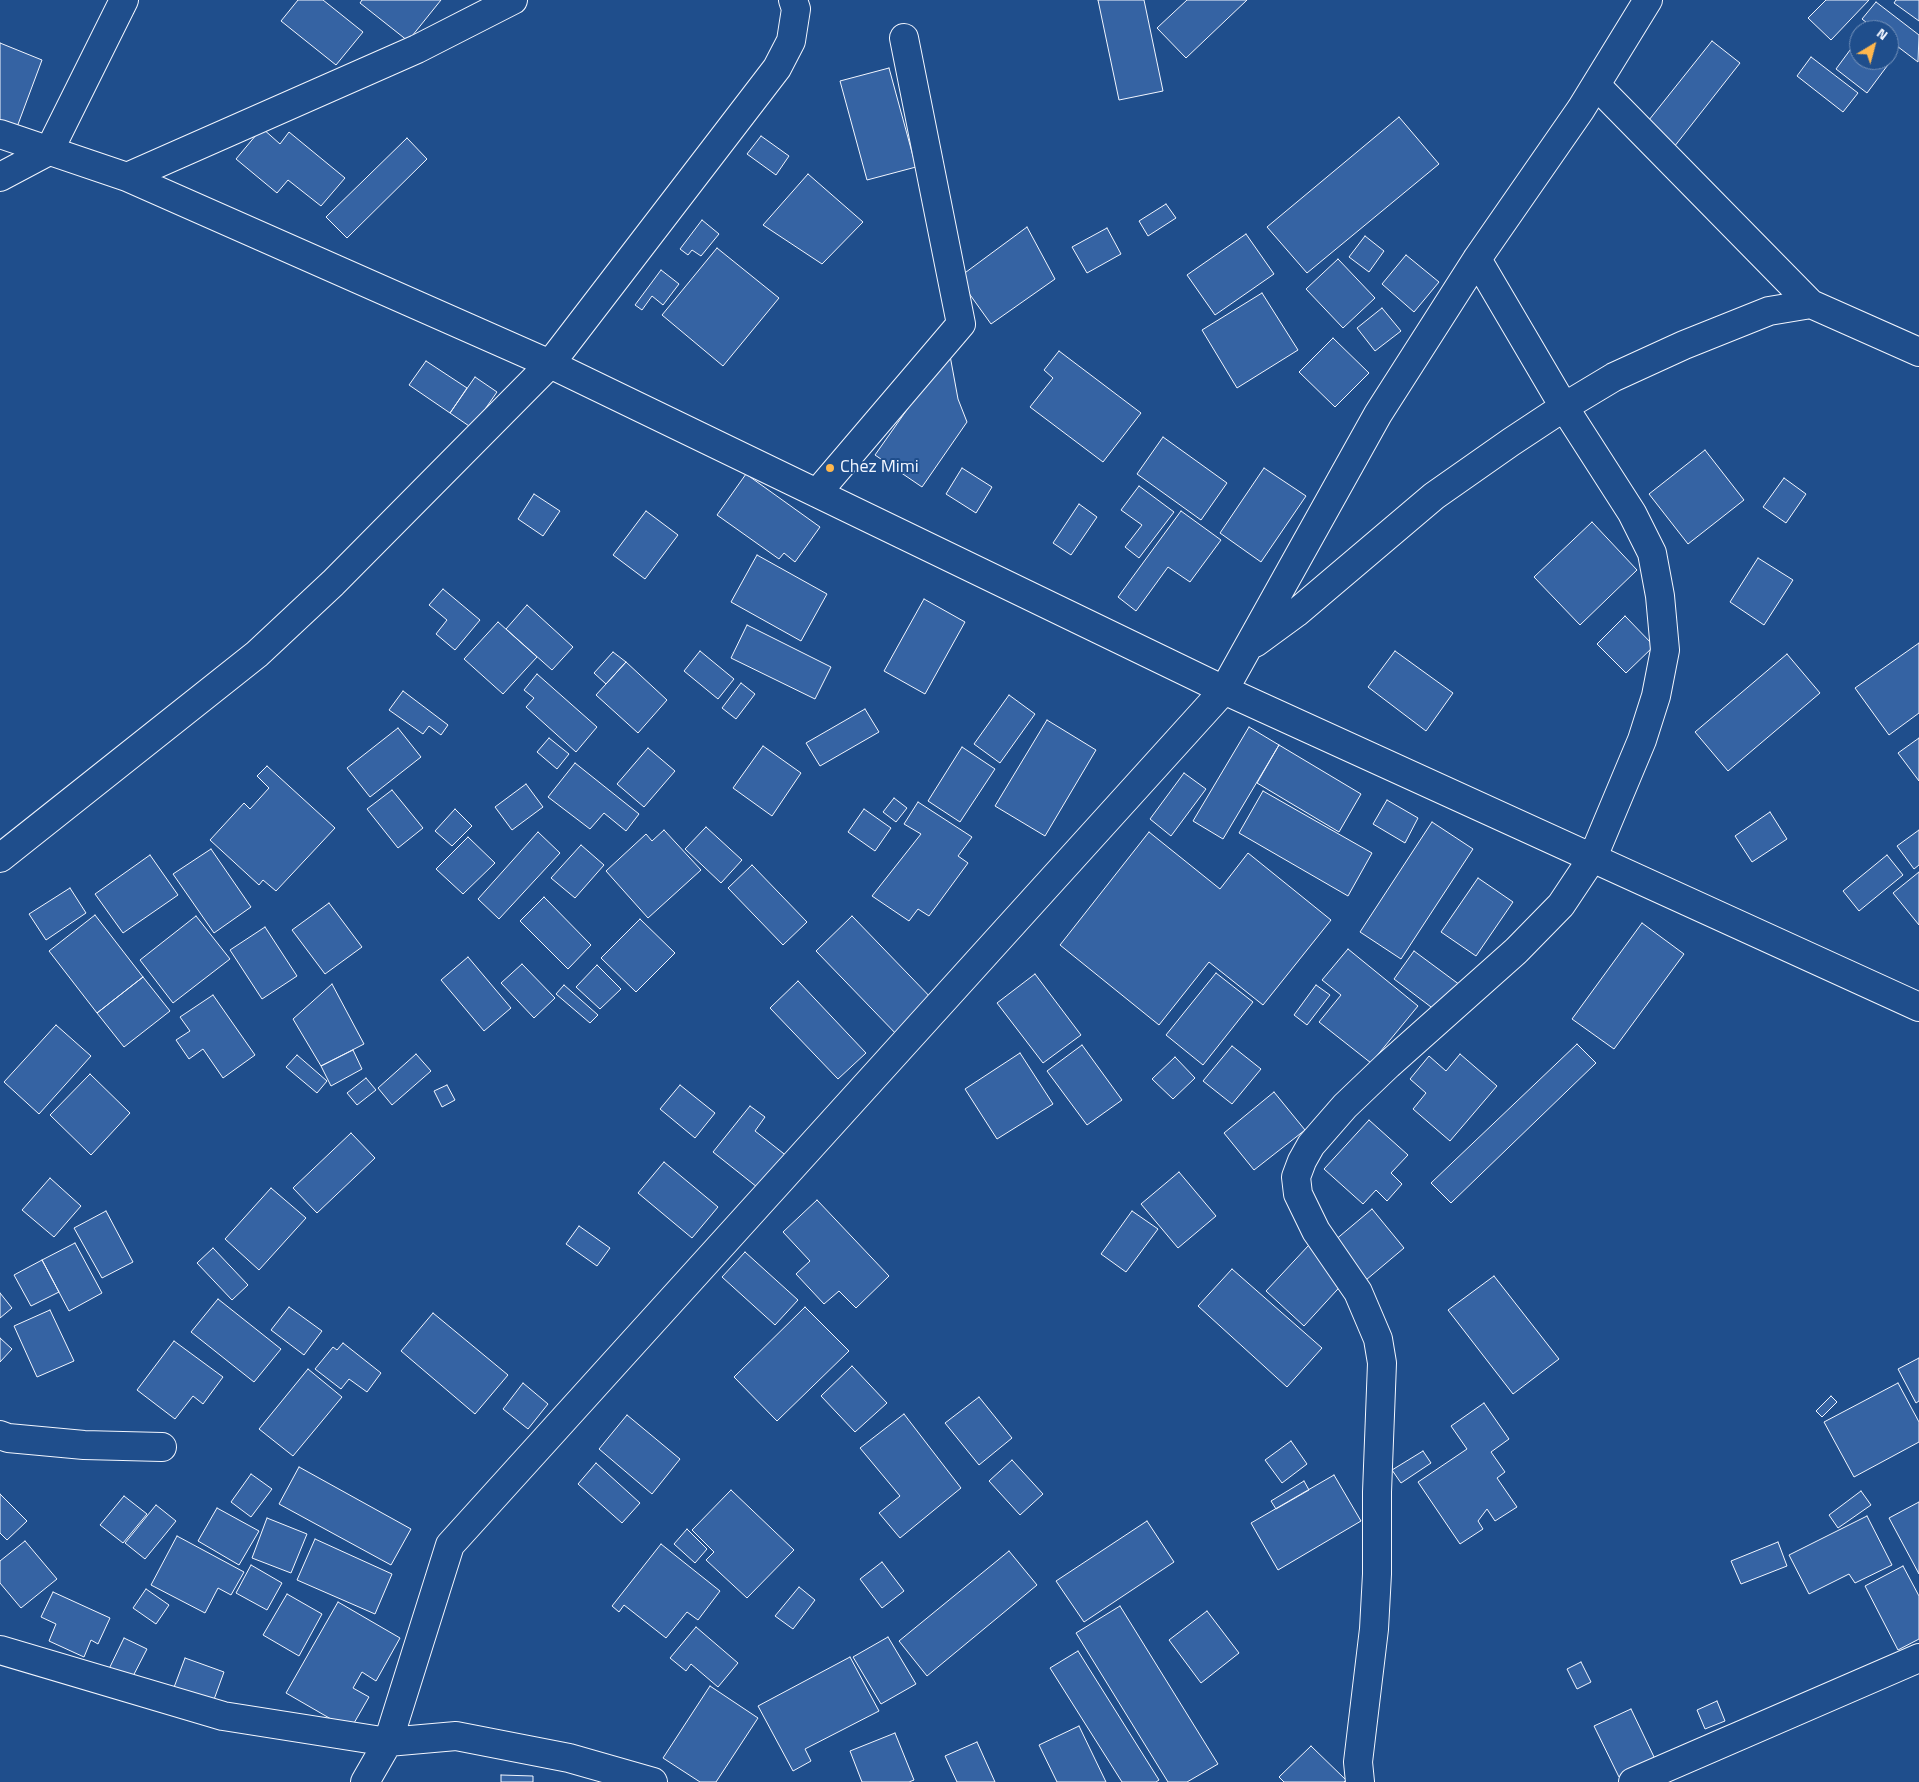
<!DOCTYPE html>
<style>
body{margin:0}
#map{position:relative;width:1919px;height:1782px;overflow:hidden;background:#1f4e8c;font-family:"Titillium Web",sans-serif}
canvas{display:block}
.north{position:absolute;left:1849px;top:20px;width:50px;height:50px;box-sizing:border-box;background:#1f4e8c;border:1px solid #7391ba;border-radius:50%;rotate:37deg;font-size:14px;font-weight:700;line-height:20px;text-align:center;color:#f2f6ff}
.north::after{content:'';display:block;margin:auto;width:18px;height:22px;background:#ffb74d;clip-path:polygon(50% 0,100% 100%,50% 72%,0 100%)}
</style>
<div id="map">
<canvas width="1919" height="1782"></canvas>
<div class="north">N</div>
</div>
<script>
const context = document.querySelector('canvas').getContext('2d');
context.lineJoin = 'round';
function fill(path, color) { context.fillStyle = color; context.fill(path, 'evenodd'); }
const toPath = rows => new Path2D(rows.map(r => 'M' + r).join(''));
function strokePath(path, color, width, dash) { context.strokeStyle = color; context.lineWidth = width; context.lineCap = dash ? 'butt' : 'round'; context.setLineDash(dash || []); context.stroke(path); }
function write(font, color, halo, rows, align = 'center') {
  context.font = font + ' "Titillium Web",sans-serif'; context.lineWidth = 4; context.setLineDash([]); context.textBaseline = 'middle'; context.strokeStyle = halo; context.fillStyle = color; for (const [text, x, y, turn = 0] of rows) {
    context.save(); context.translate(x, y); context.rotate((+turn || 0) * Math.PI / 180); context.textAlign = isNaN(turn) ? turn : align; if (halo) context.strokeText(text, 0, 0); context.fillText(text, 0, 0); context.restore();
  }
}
const building = toPath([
 [298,0,323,0,363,32,336,65,281,21,298,0],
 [362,0,441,0,408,41,360,3,362,0],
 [1098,0,1144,0,1163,91,1119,100,1098,0],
 [1187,0,1247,0,1186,58,1157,28,1187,0],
 [1826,0,1869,0,1831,40,1808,18,1826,0],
 [1896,0,1919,0,1919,21,1894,3,1896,0],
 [1876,2,1919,35,1918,62,1889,40,1889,30,1876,30,1862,19,1876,2],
 [1859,38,1859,60,1889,60,1889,48,1896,54,1867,93,1836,69,1859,38],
 [1712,41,1740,63,1674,147,1645,125,1712,41],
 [0,43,42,60,17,127,0,120,0,43],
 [1811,57,1858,93,1843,112,1797,76,1811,57],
 [889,68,916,167,867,180,840,81,889,68],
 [1399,117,1439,164,1307,273,1267,227,1399,117],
 [262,128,280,144,289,132,345,178,321,206,288,180,277,193,236,159,262,128],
 [761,136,789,156,776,175,747,154,761,136],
 [407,138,427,159,347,238,326,217,407,138],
 [808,174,863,222,822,264,763,225,808,174],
 [1166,204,1176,218,1148,236,1139,221,1166,204],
 [702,220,719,234,701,256,692,250,688,255,680,249,702,220],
 [1027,227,1055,279,991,324,958,278,1027,227],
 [1107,228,1121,254,1087,273,1072,247,1107,228],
 [1246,234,1274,274,1215,315,1187,275,1246,234],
 [1365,236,1384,251,1369,272,1349,257,1365,236],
 [717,248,779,298,723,366,662,315,717,248],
 [1406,255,1439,282,1414,312,1382,284,1406,255],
 [1338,259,1375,298,1343,328,1306,289,1338,259],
 [661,270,679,284,663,305,652,296,642,310,635,305,661,270],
 [1262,293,1298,350,1237,388,1202,330,1262,293],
 [1382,308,1401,331,1375,351,1357,328,1382,308],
 [1333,338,1369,373,1335,407,1299,372,1333,338],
 [949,350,958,399,967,422,922,487,875,455,949,350],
 [1059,351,1141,413,1103,462,1030,407,1053,378,1044,370,1059,351],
 [426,361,467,388,450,413,409,385,426,361],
 [475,377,497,392,472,428,450,413,475,377],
 [1163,437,1227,483,1201,520,1137,474,1163,437],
 [1705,450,1744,500,1688,544,1649,494,1705,450],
 [962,468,992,487,976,513,946,494,962,468],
 [1264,468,1306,496,1261,562,1220,533,1264,468],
 [746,474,820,527,795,562,784,553,779,559,717,515,746,474],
 [1784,478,1806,494,1786,523,1763,507,1784,478],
 [1139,486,1174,512,1139,558,1125,547,1142,525,1121,510,1139,486],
 [534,494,560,511,543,536,518,519,534,494],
 [1079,504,1097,517,1071,555,1053,543,1079,504],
 [646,511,678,535,645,579,613,555,646,511],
 [1181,511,1221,540,1190,582,1168,567,1136,611,1118,597,1181,511],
 [1592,522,1637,570,1580,625,1534,577,1592,522],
 [757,555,827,594,801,641,731,602,757,555],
 [1758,558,1793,580,1764,625,1730,602,1758,558],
 [443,589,480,620,455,650,436,634,447,620,429,605,443,589],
 [924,599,965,622,925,694,884,671,924,599],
 [527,605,573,647,552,670,506,629,527,605],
 [1625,616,1654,646,1626,673,1597,644,1625,616],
 [498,622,537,657,503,694,464,659,498,622],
 [747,625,831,667,815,699,731,658,747,625],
 [1919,643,1919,713,1889,735,1855,688,1919,643],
 [700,651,734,679,718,699,684,671,700,651],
 [1395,651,1453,693,1426,731,1368,687,1395,651],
 [613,652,626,662,606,684,594,673,613,652],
 [1787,654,1820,693,1728,771,1695,732,1787,654],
 [626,662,667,700,638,733,596,695,626,662],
 [537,674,597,727,576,752,526,707,534,698,524,690,537,674],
 [741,683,755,694,736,719,722,708,741,683],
 [403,691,448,725,441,735,429,726,423,734,389,710,403,691],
 [1009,695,1035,714,1000,763,974,744,1009,695],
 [865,709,879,732,820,766,806,743,865,709],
 [1047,720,1096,750,1045,836,995,806,1047,720],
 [1249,727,1279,745,1223,839,1193,821,1249,727],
 [398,728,421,757,370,797,347,768,398,728],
 [549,738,569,754,557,769,537,752,549,738],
 [1919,738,1919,781,1898,753,1919,738],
 [1279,745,1361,794,1339,832,1257,783,1279,745],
 [763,746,801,773,772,816,733,788,763,746],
 [962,747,995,769,960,822,928,801,962,747],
 [648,748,675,771,644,807,617,784,648,748],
 [575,763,639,814,626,831,604,813,590,829,548,797,575,763],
 [267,766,335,828,276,891,263,880,259,885,210,840,244,803,250,809,269,788,257,776,267,766],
 [1184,773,1206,789,1171,836,1150,819,1184,773],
 [526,784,543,807,512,830,495,807,526,784],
 [392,790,423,828,398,848,367,809,392,790],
 [1263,791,1372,853,1348,896,1239,833,1263,791],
 [894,798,907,808,896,822,883,812,894,798],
 [1387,800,1418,818,1405,843,1373,824,1387,800],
 [918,802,972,837,958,856,968,863,929,916,918,909,909,921,872,896,921,834,904,824,918,802],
 [455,809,472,826,452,846,435,831,455,809],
 [864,809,891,828,875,851,848,832,864,809],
 [1770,812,1787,839,1752,862,1735,836,1770,812],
 [1432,822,1473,849,1401,959,1360,932,1432,822],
 [706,827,742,860,721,883,685,849,706,827],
 [664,830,701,870,648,918,606,871,646,834,652,841,664,830],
 [1919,830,1919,865,1914,869,1897,846,1919,830],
 [538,832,560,853,499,919,478,899,538,832],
 [1149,832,1220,889,1248,853,1331,920,1263,1005,1209,962,1159,1025,1060,945,1149,832],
 [468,837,495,863,463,894,436,869,468,837],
 [581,845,604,865,575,898,551,878,581,845],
 [211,849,251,907,214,933,173,874,211,849],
 [150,855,178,895,123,933,95,894,150,855],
 [1887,855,1903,875,1859,911,1843,891,1887,855],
 [752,865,807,922,783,945,728,888,752,865],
 [1919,872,1919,925,1893,893,1919,872],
 [1478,878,1513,902,1476,956,1441,932,1478,878],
 [70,888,86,913,46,940,29,914,70,888],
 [544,897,591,945,568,969,520,921,544,897],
 [329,903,362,947,325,974,292,930,329,903],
 [95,915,143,977,97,1013,49,951,95,915],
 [196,916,230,959,173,1003,140,960,196,916],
 [852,916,937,1004,900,1038,816,951,852,916],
 [640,919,675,953,636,992,601,958,640,919],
 [1642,923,1684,954,1614,1049,1572,1019,1642,923],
 [265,927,297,976,262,999,230,950,265,927],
 [1348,949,1418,1006,1371,1063,1319,1022,1341,995,1322,980,1348,949],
 [1414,951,1460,985,1439,1013,1394,979,1414,951],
 [468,957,511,1008,484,1031,441,980,468,957],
 [522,964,555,998,534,1018,501,983,522,964],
 [597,965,621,989,600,1009,576,987,597,965],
 [1216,973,1253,1002,1203,1065,1166,1035,1216,973],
 [1035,974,1081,1035,1043,1063,997,1003,1035,974],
 [143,977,170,1011,124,1047,97,1013,143,977],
 [798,981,866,1053,838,1079,770,1008,798,981],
 [332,984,364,1044,321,1066,293,1019,332,984],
 [564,985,598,1015,590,1023,556,994,564,985],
 [1316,985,1330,995,1307,1025,1294,1015,1316,985],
 [213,995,255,1055,223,1078,203,1049,189,1059,176,1040,190,1031,180,1017,213,995],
 [56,1025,91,1056,39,1114,4,1082,56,1025],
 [1577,1044,1596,1063,1451,1203,1431,1183,1577,1044],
 [1082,1045,1122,1100,1087,1125,1047,1071,1082,1045],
 [1232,1046,1261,1069,1232,1104,1203,1081,1232,1046],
 [353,1050,362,1069,331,1086,321,1066,353,1050],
 [1020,1053,1053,1104,997,1139,965,1089,1020,1053],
 [416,1054,431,1071,392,1105,378,1088,416,1054],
 [1460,1054,1497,1086,1450,1141,1413,1109,1426,1093,1410,1079,1429,1056,1446,1071,1460,1054],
 [297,1055,327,1081,317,1093,286,1067,297,1055],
 [1175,1057,1195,1078,1173,1099,1152,1079,1175,1057],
 [90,1074,130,1113,91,1155,50,1115,90,1074],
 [366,1078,376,1090,357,1105,347,1093,366,1078],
 [447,1085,455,1100,442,1107,434,1091,447,1085],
 [680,1085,715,1113,695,1138,660,1109,680,1085],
 [1274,1092,1305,1130,1254,1170,1224,1133,1274,1092],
 [750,1106,765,1117,755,1131,788,1157,762,1191,713,1152,750,1106],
 [1369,1120,1408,1155,1391,1173,1402,1184,1387,1201,1376,1190,1363,1204,1324,1169,1369,1120],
 [351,1133,375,1158,317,1213,293,1188,351,1133],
 [664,1162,718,1207,692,1238,638,1193,664,1162],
 [1179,1172,1216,1216,1178,1248,1141,1204,1179,1172],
 [50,1178,81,1206,54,1237,22,1210,50,1178],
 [271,1188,306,1218,259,1270,225,1239,271,1188],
 [817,1200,889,1276,856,1308,839,1291,824,1304,796,1274,810,1261,783,1232,817,1200],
 [1372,1209,1404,1248,1366,1280,1334,1241,1372,1209],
 [106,1211,133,1262,102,1278,74,1228,106,1211],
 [1132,1211,1158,1229,1126,1272,1101,1254,1132,1211],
 [579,1226,610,1248,597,1266,566,1244,579,1226],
 [75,1243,102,1293,69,1311,42,1260,75,1243],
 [1309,1245,1347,1279,1304,1326,1266,1291,1309,1245],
 [213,1248,248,1285,232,1300,197,1263,213,1248],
 [745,1252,798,1300,775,1325,722,1277,745,1252],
 [42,1260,59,1292,31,1306,14,1275,42,1260],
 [1232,1269,1322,1348,1287,1387,1198,1306,1232,1269],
 [1494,1276,1559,1359,1513,1394,1448,1310,1494,1276],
 [0,1293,12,1308,0,1318,0,1293],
 [218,1299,281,1349,254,1382,191,1332,218,1299],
 [289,1307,322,1331,304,1355,271,1330,289,1307],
 [805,1307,849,1351,777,1421,734,1377,805,1307],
 [50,1310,74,1361,37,1377,14,1326,50,1310],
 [433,1313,508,1375,475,1414,401,1351,433,1313],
 [0,1338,12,1349,0,1362,0,1338],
 [174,1341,223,1377,203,1404,193,1396,175,1419,137,1390,174,1341],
 [343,1343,381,1373,367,1392,349,1379,341,1389,315,1369,333,1347,337,1350,343,1343],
 [1919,1358,1919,1401,1916,1403,1898,1369,1919,1358],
 [852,1366,887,1403,855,1432,821,1396,852,1366],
 [308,1369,342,1397,293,1456,259,1429,308,1369],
 [523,1383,548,1404,528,1429,503,1409,523,1383],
 [1898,1383,1919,1422,1919,1442,1854,1477,1824,1422,1898,1383],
 [1831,1396,1837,1402,1822,1417,1816,1411,1831,1396],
 [979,1397,1012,1438,979,1465,945,1423,979,1397],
 [1484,1403,1509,1439,1491,1452,1505,1472,1497,1478,1517,1507,1495,1521,1487,1509,1478,1521,1483,1529,1460,1544,1418,1482,1467,1449,1451,1426,1484,1403],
 [904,1414,961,1488,900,1538,879,1513,900,1496,860,1448,904,1414],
 [627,1415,680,1459,652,1494,599,1449,627,1415],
 [1291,1441,1307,1464,1282,1483,1265,1460,1291,1441],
 [1423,1451,1431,1463,1401,1483,1392,1470,1423,1451],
 [1012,1460,1043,1494,1020,1515,989,1481,1012,1460],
 [596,1463,640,1503,622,1523,578,1484,596,1463],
 [299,1467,411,1529,391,1565,279,1504,299,1467],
 [251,1474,272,1489,251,1517,231,1502,251,1474],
 [1334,1475,1361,1521,1278,1570,1251,1523,1334,1475],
 [1304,1481,1309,1490,1276,1509,1271,1501,1304,1481],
 [731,1490,794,1550,747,1598,706,1560,714,1552,692,1530,731,1490],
 [1861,1491,1871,1505,1838,1528,1829,1515,1861,1491],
 [0,1494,27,1521,7,1540,0,1533,0,1494],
 [124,1496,147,1514,123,1543,100,1525,124,1496],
 [1919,1502,1919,1574,1889,1518,1919,1502],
 [156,1505,176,1521,145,1559,125,1543,156,1505],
 [217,1508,259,1531,239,1565,198,1541,217,1508],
 [1867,1516,1892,1565,1855,1583,1849,1574,1809,1594,1789,1555,1867,1516],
 [267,1518,307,1534,291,1573,252,1558,267,1518],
 [1147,1521,1174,1562,1084,1622,1056,1581,1147,1521],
 [687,1529,707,1549,695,1563,674,1544,687,1529],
 [177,1536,244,1572,231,1595,218,1588,205,1613,151,1585,177,1536],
 [315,1539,392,1574,375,1614,297,1580,315,1539],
 [25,1541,57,1579,21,1608,0,1583,0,1561,25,1541],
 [1778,1542,1787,1566,1741,1584,1731,1561,1778,1542],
 [661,1544,720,1591,698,1620,687,1612,666,1638,624,1605,619,1612,612,1606,661,1544],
 [1009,1551,1037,1585,927,1676,899,1641,1009,1551],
 [882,1562,904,1591,882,1608,860,1579,882,1562],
 [251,1565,282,1583,267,1610,236,1593,251,1565],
 [1903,1566,1919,1596,1919,1639,1898,1650,1865,1586,1903,1566],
 [799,1587,815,1600,793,1629,775,1616,799,1587],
 [146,1589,169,1605,156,1624,133,1608,146,1589],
 [53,1592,110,1618,98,1644,91,1640,84,1657,49,1641,56,1624,41,1617,53,1592],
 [287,1594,322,1614,299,1656,263,1635,287,1594],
 [338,1602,400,1638,376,1681,362,1672,353,1688,369,1697,350,1730,286,1693,338,1602],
 [1120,1606,1218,1764,1187,1782,1168,1782,1076,1633,1120,1606],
 [1207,1611,1239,1653,1201,1683,1169,1640,1207,1611],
 [696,1627,738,1663,718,1687,691,1664,686,1671,670,1658,696,1627],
 [888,1637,916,1684,881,1704,853,1657,888,1637],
 [124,1638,147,1649,129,1684,107,1673,124,1638],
 [1078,1651,1159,1780,1156,1782,1122,1782,1050,1668,1078,1651],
 [850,1657,879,1711,805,1749,811,1761,793,1771,758,1706,850,1657],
 [185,1658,224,1672,212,1705,173,1690,185,1658],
 [1581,1662,1591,1682,1577,1689,1567,1669,1581,1662],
 [710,1686,758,1718,716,1782,700,1782,663,1758,710,1686],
 [1717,1701,1725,1721,1705,1729,1697,1710,1717,1701],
 [1631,1709,1655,1759,1619,1777,1594,1726,1631,1709],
 [1079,1726,1106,1782,1057,1782,1039,1745,1079,1726],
 [895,1733,914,1780,909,1782,862,1782,850,1751,895,1733],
 [977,1742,995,1782,957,1782,945,1756,977,1742],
 [1311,1746,1346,1780,1344,1782,1284,1782,1279,1777,1311,1746],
 [501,1775,533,1776,533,1782,501,1782,501,1775]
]);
fill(building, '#3563a3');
strokePath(building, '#f2f6ff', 1);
const minor = toPath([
 [1596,85,1811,304],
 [0,134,127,177,550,364,1224,690,1919,1007],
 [0,177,49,151,124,0],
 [127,177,417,49,513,0],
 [817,493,961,324,904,38],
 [1255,643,1296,613,1434,496,1511,442,1564,407,1614,377,1684,345,1769,311,1811,304,1919,352],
 [0,858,257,654,333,583,550,364,777,68,791,41,796,9,793,0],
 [0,1435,8,1438,84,1445,162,1447],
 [0,1650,223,1716,388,1742,456,1736,569,1758,653,1782],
 [365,1782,388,1742,450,1545,1224,690,1378,414,1477,259,1581,109,1648,0],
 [1360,1782,1358,1762,1374,1629,1377,1574,1377,1492,1382,1363,1378,1339,1358,1292,1316,1231,1298,1194,1296,1177,1302,1161,1311,1145,1345,1106,1388,1065,1516,951,1561,905,1593,857,1642,740,1656,696,1665,650,1660,596,1652,553,1632,513,1564,407,1477,259],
 [1633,1782,1919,1658]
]);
strokePath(minor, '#f2f6ff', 30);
strokePath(minor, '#1f4e8c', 28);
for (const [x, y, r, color] of [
 [830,468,5,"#ffb74d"]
]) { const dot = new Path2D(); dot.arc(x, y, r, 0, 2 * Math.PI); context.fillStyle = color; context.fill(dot); strokePath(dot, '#1f4e8c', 2); }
write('18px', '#f2f6ff', '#1f4e8c', [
 ["Chez Mimi",840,468]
], 'left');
</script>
